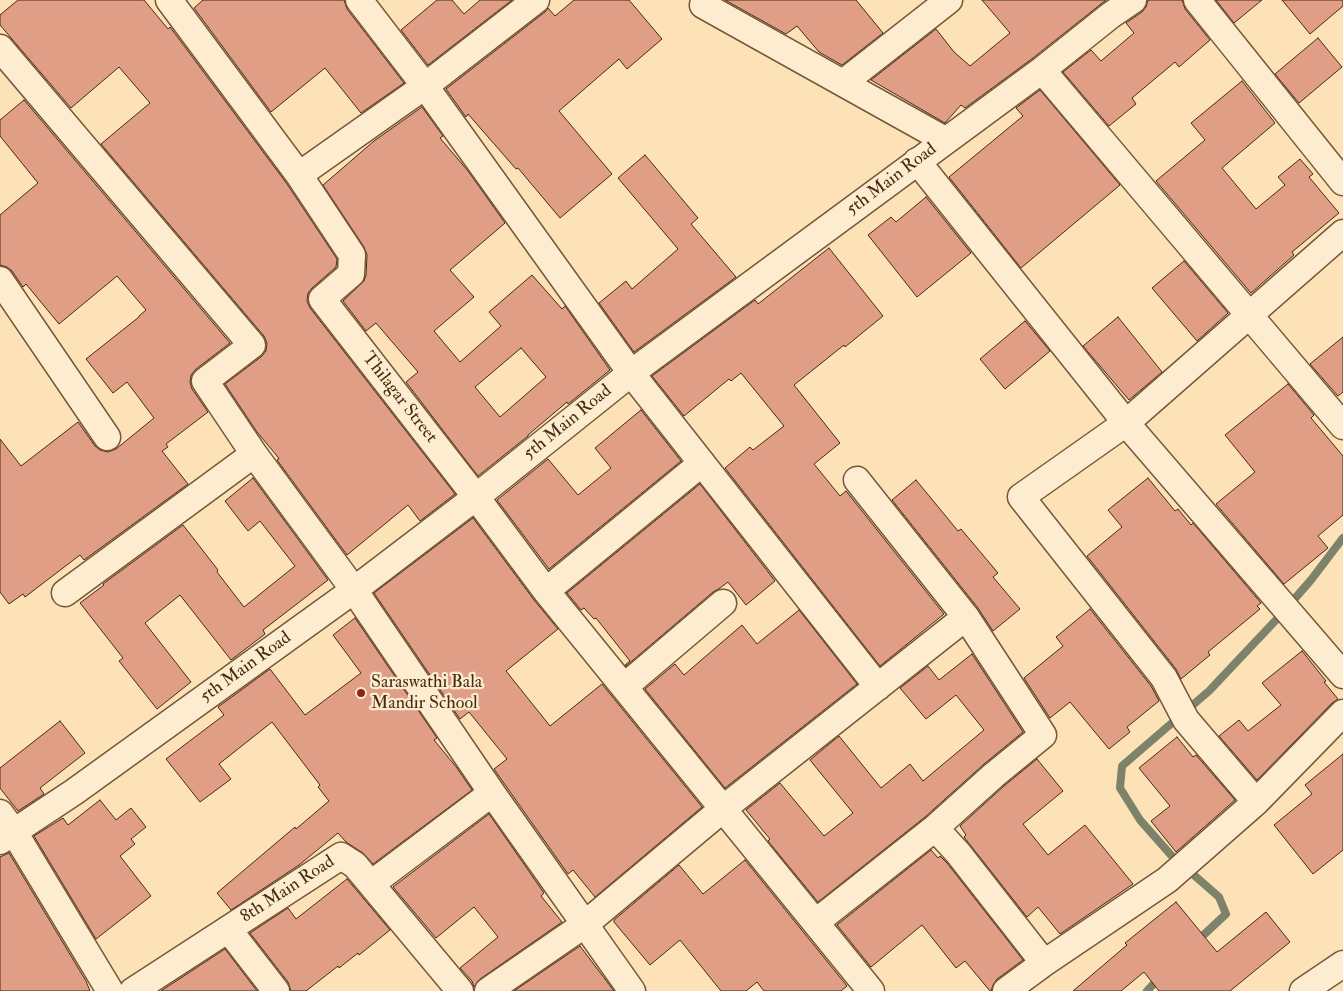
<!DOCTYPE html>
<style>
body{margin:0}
canvas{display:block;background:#fde1b7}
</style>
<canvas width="1343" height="991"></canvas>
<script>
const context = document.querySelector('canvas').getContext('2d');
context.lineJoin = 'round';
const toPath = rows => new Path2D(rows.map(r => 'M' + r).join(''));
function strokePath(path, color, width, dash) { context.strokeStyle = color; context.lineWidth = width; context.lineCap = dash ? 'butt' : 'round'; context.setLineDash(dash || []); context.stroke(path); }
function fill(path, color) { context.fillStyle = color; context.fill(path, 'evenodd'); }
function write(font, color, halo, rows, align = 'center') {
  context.font = font + ' "IM FELL Double Pica",serif'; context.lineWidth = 4.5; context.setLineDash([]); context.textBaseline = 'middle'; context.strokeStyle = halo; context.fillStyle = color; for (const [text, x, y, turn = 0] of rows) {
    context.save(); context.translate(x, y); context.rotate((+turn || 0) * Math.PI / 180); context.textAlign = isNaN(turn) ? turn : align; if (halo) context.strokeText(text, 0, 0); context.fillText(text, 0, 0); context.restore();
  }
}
strokePath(toPath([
 [1196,942,1226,914,1219,897,1171,855,1140,820,1120,788,1122,766,1209,691,1276,620,1311,580,1343,538],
 [1147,991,1159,978]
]), '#7d836b', 8);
const building = toPath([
 [18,0,144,0,168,29,170,27,287,184,337,259,336,267,312,288,308,293,307,301,310,308,455,494,420,521,408,505,347,555,277,460,279,459,277,456,257,432,225,384,261,357,266,351,267,343,264,336,101,144,150,103,119,67,71,108,0,25,0,15,18,0],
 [203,0,344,0,347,9,404,83,361,113,325,68,271,112,194,8,203,0],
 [437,0,452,0,464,14,480,0,512,0,428,65,401,30,437,0],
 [574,0,629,0,662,39,627,69,619,59,559,111,612,174,560,218,518,168,516,169,468,114,466,117,446,89,545,12,548,8,555,16,574,0],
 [725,0,856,0,883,33,842,65,819,52,797,26,786,34,725,0],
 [982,0,1106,0,1033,58,965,108,961,105,945,123,871,80,936,29,954,52,970,66,1010,33,982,0],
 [1148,0,1182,0,1185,9,1210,40,1179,67,1175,62,1132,98,1136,104,1109,126,1063,72,1091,50,1101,61,1134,33,1126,23,1142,12,1146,7,1148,0],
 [1216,0,1262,0,1234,23,1216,0],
 [1282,0,1343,0,1343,6,1310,34,1282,0],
 [1318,38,1342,67,1299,103,1275,74,1318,38],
 [1242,81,1275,123,1222,168,1256,209,1285,185,1278,177,1300,159,1313,174,1309,177,1339,213,1292,252,1294,255,1251,293,1156,181,1205,140,1191,123,1242,81],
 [1040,90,1120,185,1021,268,949,177,1023,116,1016,108,1040,90],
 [24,100,230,343,196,369,191,375,190,382,192,389,208,412,166,444,168,447,162,451,188,484,84,560,80,555,25,597,23,594,9,604,0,592,0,439,21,466,78,422,95,446,100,450,108,452,116,449,154,418,127,382,113,393,86,359,139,317,139,316,146,310,117,276,59,324,26,284,23,287,12,271,7,267,0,265,0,215,38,183,0,136,0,120,24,100],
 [422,107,443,136,440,138,468,171,505,223,450,270,474,297,434,331,460,362,501,326,489,312,532,275,562,309,565,306,610,370,568,404,567,402,528,435,528,436,478,476,406,382,418,372,376,323,366,331,343,301,364,281,366,275,367,255,364,247,323,185,374,141,422,107],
 [521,348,546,377,500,417,475,387,521,348],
 [645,155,698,218,691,224,736,277,634,352,599,303,626,281,632,289,678,249,618,178,645,155],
 [926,197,971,253,917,297,868,235,891,217,896,222,926,197],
 [829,248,883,316,845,347,844,345,794,385,840,443,814,464,840,496,846,491,944,614,880,666,725,468,750,447,753,450,784,426,741,373,731,381,729,379,684,416,652,376,755,300,758,304,829,248],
 [1184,261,1228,313,1227,314,1197,341,1152,288,1184,261],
 [1118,317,1162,372,1129,400,1083,346,1118,317],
 [1025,321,1050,351,1005,389,980,359,1025,321],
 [1343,337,1343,392,1338,396,1310,364,1343,337],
 [1288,384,1314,415,1311,418,1343,456,1343,515,1318,536,1328,548,1284,584,1216,504,1255,472,1225,435,1288,384],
 [641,410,681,461,549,569,497,500,548,459,578,495,611,468,595,448,641,410],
 [253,478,328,580,263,630,265,634,231,660,180,595,145,623,191,682,157,709,119,661,123,658,80,603,104,585,103,584,183,525,218,570,217,572,244,607,295,566,260,521,248,531,225,501,253,478],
 [1148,478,1175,511,1178,509,1191,525,1193,523,1261,603,1257,606,1260,609,1208,652,1210,655,1181,679,1176,669,1087,556,1122,527,1108,510,1148,478],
 [916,480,958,531,961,529,998,573,993,577,1020,609,993,631,978,608,892,500,916,480],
 [700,484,775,581,746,605,728,582,720,588,713,592,626,666,625,665,630,661,596,618,594,619,584,608,581,610,567,593,700,484],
 [473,518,534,600,558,629,506,671,550,726,602,684,702,807,595,897,573,870,568,874,494,769,507,759,469,712,460,719,374,593,473,518],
 [1090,609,1151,686,1159,701,1127,727,1130,732,1109,749,1070,702,1050,718,1024,678,1063,646,1056,637,1090,609],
 [799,610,857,684,725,788,645,689,675,664,684,675,742,625,757,644,799,610],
 [355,618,437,738,434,740,457,768,472,790,373,864,363,853,346,842,338,833,299,865,231,910,217,893,295,827,296,829,329,801,318,787,320,785,272,722,219,764,231,779,200,802,166,759,224,715,218,707,270,669,305,715,361,673,333,635,355,618],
 [1302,651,1326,681,1324,682,1338,699,1332,703,1257,780,1219,736,1239,720,1248,731,1281,705,1262,683,1302,651],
 [972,654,1023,732,984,764,925,817,818,902,768,841,770,839,746,810,780,783,824,836,853,813,810,760,839,736,881,788,910,764,923,781,984,730,956,695,926,719,900,688,928,666,939,680,972,654],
 [60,721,85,753,40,788,44,794,18,811,0,788,0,768,60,721],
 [1177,737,1193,757,1196,755,1235,800,1176,852,1151,821,1170,806,1139,768,1177,737],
 [1343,754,1343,850,1313,874,1274,825,1312,794,1305,785,1343,754],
 [1037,759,1063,791,1023,824,1048,855,1085,825,1133,884,1060,934,1038,907,1027,917,964,837,966,835,960,826,1004,786,1037,759],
 [100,800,116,820,131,808,146,827,131,839,135,844,120,856,151,896,96,939,34,836,63,818,68,825,100,800],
 [489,814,544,893,541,896,562,922,480,979,474,987,472,981,460,968,498,937,474,907,436,938,393,887,489,814],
 [931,850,938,858,940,856,947,863,1023,960,997,979,993,985,991,991,990,991,965,961,956,968,922,925,871,967,837,925,931,850],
 [9,853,86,981,90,991,0,991,0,857,9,853],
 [745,860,847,986,841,991,764,991,757,982,746,991,721,991,680,940,650,965,614,922,614,920,679,865,703,894,745,860],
 [347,879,390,930,359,955,358,953,339,968,338,966,306,991,291,991,288,982,250,933,288,908,296,919,347,879],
 [1176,902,1217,952,1266,912,1290,942,1230,991,1159,991,1144,972,1121,991,1073,991,1127,945,1125,943,1176,902],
 [580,946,614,991,514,991,580,946],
 [225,949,257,991,161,991,225,949]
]);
fill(building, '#e09e86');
strokePath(building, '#472b0f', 1);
const minor = toPath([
 [169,0,299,175,425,86,536,0],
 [359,0,425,86,631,373,878,687],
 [1197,0,1343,182],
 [703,5,945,140],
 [0,48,252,345,205,381,254,454],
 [1042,70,1343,426],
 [843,83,949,0],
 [917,161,1126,423,1343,675],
 [299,175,352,255,351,274,322,299,476,497,546,591,871,991],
 [0,280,107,437],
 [546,591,702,463],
 [65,593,254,454,354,590,492,793,632,991],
 [624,687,723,603],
 [1256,802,1186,720,1164,678,1021,497,1126,423,1343,233],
 [0,813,14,832,110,991],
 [935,828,994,775,1043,735,966,617],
 [0,841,74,792,354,590,476,497,631,373,1042,70,1111,15,1133,0],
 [371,884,492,793],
 [816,922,935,828,958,853,1044,963],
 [228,929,276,991],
 [133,991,341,856,355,865,460,991],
 [488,991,584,925,724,808,966,617,857,480],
 [1006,991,1044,963,1167,880,1256,802,1343,713],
 [1303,991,1343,964]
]);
strokePath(minor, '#745839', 29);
strokePath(minor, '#feecd0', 26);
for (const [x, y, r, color] of [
 [361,693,5,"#8f2418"]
]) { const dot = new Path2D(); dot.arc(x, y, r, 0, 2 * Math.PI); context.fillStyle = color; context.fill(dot); strokePath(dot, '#feecd0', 2); }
write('18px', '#472b0f', '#feecd0', [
 ["5th Main Road",892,180,-37],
 ["Thilagar Street",399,398,52],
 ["5th Main Road",568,423,-39],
 ["5th Main Road",246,668,-36],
 ["8th Main Road",288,890,-33]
]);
write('18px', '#472b0f', '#feecd0', [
 ["Saraswathi Bala",371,683],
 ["Mandir School",371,704]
], 'left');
</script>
